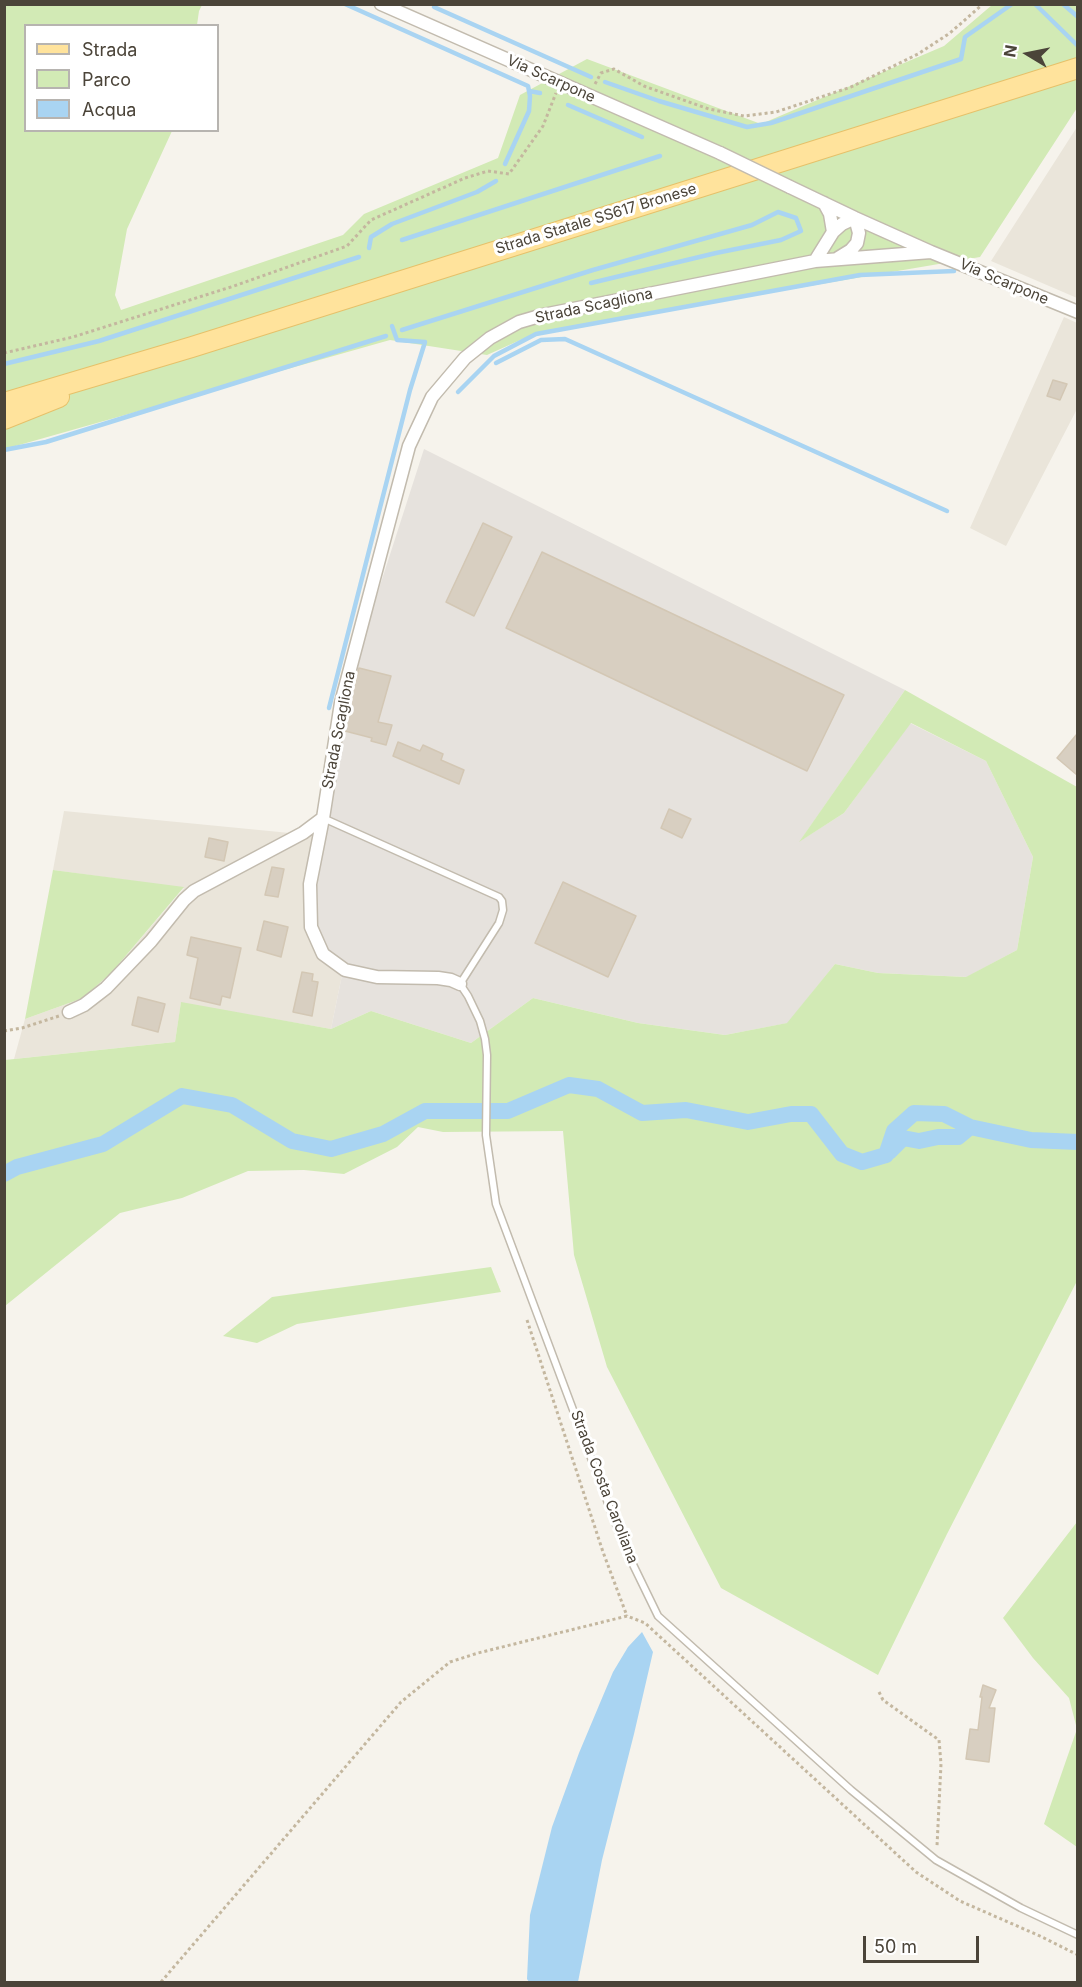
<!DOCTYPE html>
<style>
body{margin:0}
#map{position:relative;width:1082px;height:1987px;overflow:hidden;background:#f6f3ec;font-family:Inter,sans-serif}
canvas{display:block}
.frame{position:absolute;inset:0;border:6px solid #4b4439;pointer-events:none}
.legend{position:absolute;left:24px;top:24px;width:195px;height:108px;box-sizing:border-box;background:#fff;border:2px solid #b7b4b0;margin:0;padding:8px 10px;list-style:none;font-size:18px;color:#4b4439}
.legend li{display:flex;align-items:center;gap:12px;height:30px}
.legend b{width:30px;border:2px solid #b7b4b0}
.north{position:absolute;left:998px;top:24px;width:60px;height:60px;-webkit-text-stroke:4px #fff;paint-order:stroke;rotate:280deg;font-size:16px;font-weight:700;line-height:24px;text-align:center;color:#4b4439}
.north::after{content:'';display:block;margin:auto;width:21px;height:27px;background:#4b4439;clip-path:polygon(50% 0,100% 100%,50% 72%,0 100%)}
.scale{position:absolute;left:863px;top:1936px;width:116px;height:27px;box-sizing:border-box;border:3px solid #4b4439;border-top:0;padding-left:8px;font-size:18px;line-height:21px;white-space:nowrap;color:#4b4439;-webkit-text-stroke:4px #fff;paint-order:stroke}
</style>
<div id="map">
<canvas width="1082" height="1987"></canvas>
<div class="frame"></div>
<ul class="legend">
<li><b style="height:8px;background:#ffe39c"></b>Strada</li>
<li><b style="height:16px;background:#d2eab5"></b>Parco</li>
<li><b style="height:16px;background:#a9d4f2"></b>Acqua</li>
</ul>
<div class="north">N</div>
<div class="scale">50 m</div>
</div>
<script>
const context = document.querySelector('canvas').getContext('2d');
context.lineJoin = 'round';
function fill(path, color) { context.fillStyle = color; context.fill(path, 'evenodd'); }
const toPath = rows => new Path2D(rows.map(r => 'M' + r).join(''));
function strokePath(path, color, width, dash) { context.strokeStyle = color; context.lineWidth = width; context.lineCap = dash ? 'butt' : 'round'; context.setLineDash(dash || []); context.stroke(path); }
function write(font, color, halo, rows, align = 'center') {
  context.font = font + ' Inter,sans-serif'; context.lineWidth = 6; context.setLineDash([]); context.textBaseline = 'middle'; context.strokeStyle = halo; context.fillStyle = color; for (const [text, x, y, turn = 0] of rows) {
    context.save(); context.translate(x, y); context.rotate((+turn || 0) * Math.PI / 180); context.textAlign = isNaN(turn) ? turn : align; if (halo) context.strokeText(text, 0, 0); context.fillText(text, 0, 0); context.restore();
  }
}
fill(toPath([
 [1077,127,1077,298,991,261],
 [1064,317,1077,323,1077,409,1006,546,970,528],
 [64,811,300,834,322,822,343,970,331,1029,181,1003,175,1042,14,1059,25,1019,83,998,112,972,184,888,53,870]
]), '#eae5da');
fill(toPath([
 [424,449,905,690,800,841,844,813,910,723,986,761,1033,857,1017,950,967,977,878,973,835,964,788,1023,725,1035,638,1023,533,998,471,1043,371,1011,331,1029,343,970,322,954,308,890,338,716]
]), '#e6e2dd');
fill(toPath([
 [5,5,202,5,199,11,197,25,26,26,26,130,172,131,127,229,115,295,121,310,343,235,364,214,498,158,520,95,587,59,761,124,944,46,992,5,1077,5,1077,108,980,257,538,332,487,355,390,340,5,449],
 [905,690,1077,787,1077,1281,947,1534,878,1675,721,1588,607,1367,574,1255,563,1131,443,1132,418,1127,397,1147,344,1174,304,1170,248,1171,182,1198,120,1213,5,1306,5,1060,175,1042,181,1002,331,1029,371,1011,471,1043,533,998,638,1023,725,1035,787,1023,835,964,878,973,966,977,1017,950,1033,857,986,761,911,723,844,813,799,842],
 [53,870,184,887,112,972,83,998,25,1019],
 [491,1267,501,1292,297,1324,257,1343,223,1336,272,1297],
 [1077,1522,1077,1847,1044,1824,1077,1729,1069,1698,1033,1658,1003,1618]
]), '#d2eab5');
fill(toPath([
 [642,1632,653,1652,634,1734,602,1860,578,1982,529,1982,527,1979,530,1915,552,1827,579,1753,613,1672,628,1647]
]), '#a9d4f2');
strokePath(toPath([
 [345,4,528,86,530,96,529,111,505,164],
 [1035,4,1078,46],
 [1063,4,1078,17],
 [434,7,591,77],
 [605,82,659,101,747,127,771,123,961,59,965,37,1012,4],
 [529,91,540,93],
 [568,105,642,137],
 [402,240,660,156],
 [369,248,371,237,392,224,477,192,496,181],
 [402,330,593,270,752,225,778,212,796,218,801,231,781,240,716,253,591,283],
 [496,363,541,340,565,339,947,511],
 [4,364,99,341,359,257],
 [458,392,494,356,536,334,860,275,954,271],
 [4,450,46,442,386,336],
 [329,708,410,390,425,342,397,340,392,326]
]), '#a9d4f2', 4.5);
strokePath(toPath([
 [889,1152,903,1138,919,1141,938,1137,958,1137,970,1127],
 [4,1174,17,1167,103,1144,182,1096,232,1105,292,1141,331,1149,383,1134,425,1111,508,1111,569,1085,598,1089,642,1113,686,1110,748,1122,791,1114,811,1114,842,1154,862,1162,886,1155,894,1131,914,1113,944,1114,970,1127,1031,1140,1078,1142]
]), '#a9d4f2', 16);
const building = toPath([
 [1053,380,1067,384,1060,400,1047,396,1053,380],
 [483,523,512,537,474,616,446,602,483,523],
 [542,552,844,695,807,771,506,628,542,552],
 [359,668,391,676,378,722,392,725,386,745,371,741,372,738,345,731,349,705,359,668],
 [1077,734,1077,775,1057,758,1077,734],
 [398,742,420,751,423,745,443,754,441,760,464,770,459,784,393,756,398,742],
 [669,809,691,819,682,838,661,828,669,809],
 [209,838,228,842,224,861,205,857,209,838],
 [272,867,284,869,278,897,265,895,272,867],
 [563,882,636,916,608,977,535,943,563,882],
 [264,921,288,927,281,957,257,950,264,921],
 [191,937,241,948,230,998,222,996,220,1005,190,998,198,958,187,955,191,937],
 [302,972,313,974,312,981,318,982,312,1016,293,1012,302,972],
 [138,997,165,1004,158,1032,132,1025,138,997],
 [983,1685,996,1690,989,1708,995,1708,989,1762,966,1759,970,1729,978,1730,982,1697,980,1697,983,1685]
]);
fill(building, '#d8cfc1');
strokePath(building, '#d3c7b4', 1.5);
const service = toPath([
 [323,818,499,897,502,901,503,910,499,923,460,984,468,996,480,1021,485,1039,487,1055,486,1135,496,1204,624,1546,658,1616,851,1790,936,1860,1021,1908,1078,1935]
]);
const minor = toPath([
 [381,4,720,153],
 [790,187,855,218,931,252,1078,312],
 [824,203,830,214,833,232],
 [838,258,851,250,857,243,859,233,855,218],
 [815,261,833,232,842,224,855,218],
 [460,984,451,980,438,978,377,977,345,970,323,954,311,927,310,884,323,818,341,703,409,446,432,397,465,358,490,338,519,322,543,315,815,261,931,252],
 [69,1012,84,1005,106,988,151,941,184,900,194,891,303,833,323,818]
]);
const primary = toPath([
 [4,403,192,347,1078,68],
 [4,419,59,397]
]);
strokePath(service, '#c2bbae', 9);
strokePath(minor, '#c2bbae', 15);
strokePath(primary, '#e6c16a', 22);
strokePath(toPath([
 [595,84,601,73,614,69,644,86,709,109,744,116,776,112,851,87,918,54,950,33,983,4],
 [4,353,73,337,234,286,347,246,371,220,465,178,488,171,509,174,543,126,556,93],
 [4,1031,22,1028,59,1016],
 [527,1320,603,1552,627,1616],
 [879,1692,883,1700,939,1740,941,1764,937,1846],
 [161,1982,401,1702,450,1662,478,1653,627,1616,645,1623,916,1872,960,1901,1040,1936,1078,1955]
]), '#c4b79f', 3, [3, 3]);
strokePath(service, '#fff', 6);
strokePath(minor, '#fff', 12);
strokePath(primary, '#ffe39c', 20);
const minorBridge = toPath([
 [720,153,790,187]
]);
strokePath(minorBridge, '#c2bbae', 15, []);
strokePath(minorBridge, '#fff', 12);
write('15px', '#4b4439', '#fff', [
 ["Via Scarpone",551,79,24],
 ["Strada Statale SS617 Bronese",596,219,-17],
 ["Via Scarpone",1004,282,23],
 ["Strada Scagliona",594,306,-12],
 ["Strada Scagliona",339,730,-79],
 ["Strada Costa Caroliana",604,1487,69]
]);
</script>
